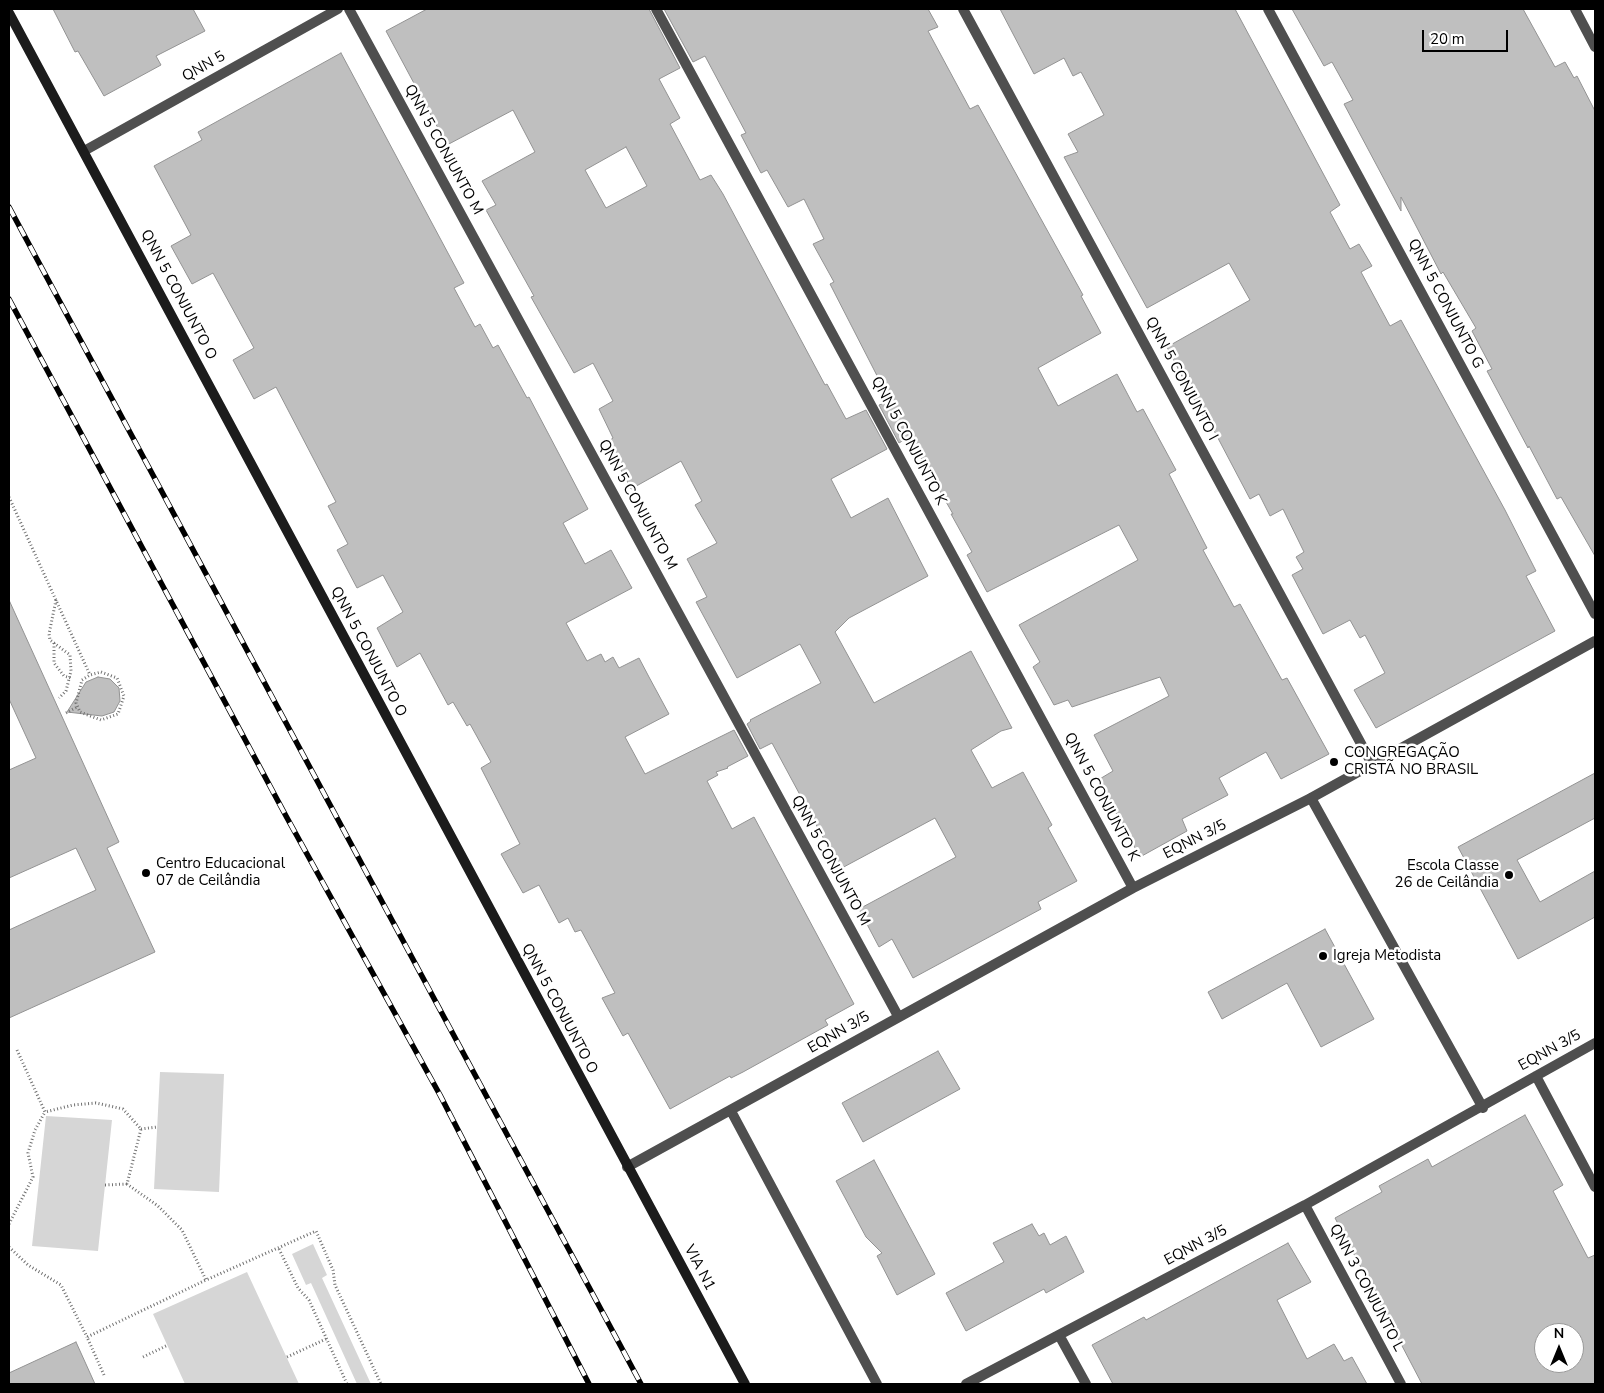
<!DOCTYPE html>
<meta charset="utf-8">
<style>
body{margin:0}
#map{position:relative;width:1604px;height:1393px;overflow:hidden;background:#fff;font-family:"Nunito Sans",sans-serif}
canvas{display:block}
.frame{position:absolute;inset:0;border:10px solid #000;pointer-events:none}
.north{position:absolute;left:1534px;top:1323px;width:50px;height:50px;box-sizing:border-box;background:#fff;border:1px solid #999;border-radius:50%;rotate:0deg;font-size:14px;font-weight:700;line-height:20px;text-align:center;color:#000}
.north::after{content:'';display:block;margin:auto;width:18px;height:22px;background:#000;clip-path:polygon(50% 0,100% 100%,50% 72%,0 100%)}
.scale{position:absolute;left:1422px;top:30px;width:86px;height:22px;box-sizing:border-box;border:2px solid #000;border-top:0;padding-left:6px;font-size:15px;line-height:18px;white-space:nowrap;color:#000;-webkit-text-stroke:4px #fff;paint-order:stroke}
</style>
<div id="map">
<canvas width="1604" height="1393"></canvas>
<div class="frame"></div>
<div class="north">N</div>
<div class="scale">20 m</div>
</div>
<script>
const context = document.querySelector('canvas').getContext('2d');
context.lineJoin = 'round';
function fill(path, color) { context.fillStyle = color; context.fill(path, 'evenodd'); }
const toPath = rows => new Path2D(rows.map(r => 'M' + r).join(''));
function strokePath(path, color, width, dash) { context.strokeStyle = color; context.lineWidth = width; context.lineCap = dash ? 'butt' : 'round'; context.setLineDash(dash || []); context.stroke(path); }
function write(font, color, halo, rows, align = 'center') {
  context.font = font + ' "Nunito Sans",sans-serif'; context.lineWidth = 5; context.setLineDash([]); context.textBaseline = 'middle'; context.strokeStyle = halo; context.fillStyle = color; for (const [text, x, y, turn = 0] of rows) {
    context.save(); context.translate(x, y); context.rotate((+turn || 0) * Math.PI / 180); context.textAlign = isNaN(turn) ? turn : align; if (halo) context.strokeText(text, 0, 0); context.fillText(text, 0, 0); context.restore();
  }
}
fill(toPath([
 [160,1072,224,1074,219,1192,154,1189],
 [46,1116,112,1120,98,1251,32,1246],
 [313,1244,327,1275,322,1278,371,1384,357,1384,311,1283,306,1285,292,1254],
 [247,1272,299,1384,185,1384,153,1314]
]), '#d6d6d6');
const building = toPath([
 [53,9,193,9,205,31,156,56,161,65,104,96,78,51,75,52,53,9],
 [427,9,649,9,680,68,659,79,680,118,670,124,700,180,711,175,723,194,825,385,827,384,846,419,866,410,887,449,831,479,851,518,888,498,928,576,849,618,835,632,874,703,971,651,1012,728,1001,731,971,750,992,788,1023,772,1052,825,1048,828,1077,881,1038,902,1041,909,913,978,892,939,879,947,859,909,956,857,935,818,840,869,772,743,760,749,747,724,751,721,750,720,821,683,800,644,737,678,696,602,707,597,687,559,717,543,695,505,702,501,681,461,631,489,611,451,614,450,609,441,613,438,599,409,613,401,593,363,574,373,531,297,534,296,486,210,496,205,482,181,535,152,513,110,447,145,386,31,427,9],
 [626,147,647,186,606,208,585,170,626,147],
 [664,9,928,9,938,27,928,31,970,109,978,105,1083,295,1081,296,1101,333,1038,368,1058,406,1117,374,1137,412,1143,409,1176,470,1169,474,1207,548,1203,550,1234,607,1240,604,1282,680,1287,678,1329,754,1281,779,1266,752,1219,778,1228,795,1182,819,1187,831,1140,857,1098,780,1113,771,1094,735,1169,696,1160,677,1072,707,1068,700,1054,705,1033,667,1040,662,1019,625,1138,560,1119,525,987,592,967,555,972,552,951,514,953,514,909,437,899,443,879,405,890,401,830,284,834,282,813,244,824,239,804,199,788,207,767,170,761,173,741,135,746,133,705,56,693,62,664,9],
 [1000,9,1235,9,1340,205,1330,212,1350,249,1359,244,1372,266,1361,272,1390,326,1401,320,1505,510,1536,571,1526,576,1555,631,1376,728,1354,690,1385,673,1365,635,1360,638,1350,620,1323,634,1292,575,1303,569,1296,557,1304,552,1283,509,1270,516,1259,494,1250,499,1210,423,1207,425,1167,347,1250,300,1229,263,1147,308,1064,157,1078,152,1068,134,1104,115,1081,72,1073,76,1064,58,1034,74,1000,9],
 [1292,9,1523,9,1555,67,1565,62,1574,78,1577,76,1595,111,1595,556,1561,497,1557,499,1529,446,1528,448,1487,371,1492,369,1472,331,1476,328,1443,272,1441,274,1401,197,1401,211,1344,104,1353,100,1332,62,1324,66,1292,9],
 [341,53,464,283,454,288,475,327,480,324,493,348,498,345,527,398,529,397,588,509,563,523,585,564,611,550,632,588,566,623,587,661,601,654,605,662,613,657,619,668,639,658,649,677,669,714,625,737,645,774,734,730,748,756,727,767,728,768,716,772,718,775,707,781,732,829,754,817,854,1004,825,1020,828,1025,743,1072,731,1078,730,1076,670,1109,628,1033,623,1036,602,998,615,993,581,930,575,932,568,918,559,923,539,885,523,893,501,854,520,844,481,768,491,762,470,724,467,726,453,702,448,705,420,653,397,667,377,628,403,612,383,575,357,588,337,550,348,544,328,506,336,502,276,387,254,399,233,360,254,348,213,273,192,284,171,246,191,235,154,166,202,140,198,132,341,53],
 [9,600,119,842,107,848,155,952,9,1018,9,930,96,890,76,848,9,878,9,770,36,758,9,699,9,600],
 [98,677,110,679,119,688,120,701,114,712,102,716,67,712,86,682,98,677],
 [1595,773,1595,818,1517,860,1540,902,1595,871,1595,917,1518,959,1458,847,1595,773],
 [1325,929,1374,1019,1321,1047,1287,983,1222,1019,1208,992,1325,929],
 [938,1051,960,1089,863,1142,842,1103,938,1051],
 [1525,1115,1563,1185,1553,1191,1588,1258,1595,1255,1595,1384,1422,1384,1335,1218,1382,1192,1379,1186,1428,1159,1432,1167,1525,1115],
 [1544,1333,1574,1333,1574,1363,1544,1363,1544,1333],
 [874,1160,935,1274,897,1295,877,1256,882,1253,866,1237,836,1181,874,1160],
 [1032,1224,1039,1236,1044,1233,1050,1245,1066,1236,1084,1272,1046,1293,1044,1289,966,1331,946,1293,1004,1262,993,1243,1032,1224],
 [1288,1243,1311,1282,1277,1300,1307,1359,1334,1344,1344,1361,1352,1357,1367,1384,1113,1384,1092,1345,1144,1317,1146,1320,1288,1243],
 [76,1342,95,1384,9,1384,9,1373,76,1342]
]);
fill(building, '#bfbfbf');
strokePath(building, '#939393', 1);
strokePath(toPath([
 [9,497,90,675],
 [56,600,49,634,50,640,70,655,71,671,66,691,59,698],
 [54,643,54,663,64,676,71,678],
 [101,672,117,678,124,696,118,714,101,720,80,712,76,703,82,680,90,675,101,672],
 [66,713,77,707],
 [17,1050,45,1112,73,1105,96,1103,123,1109,141,1129,127,1184,158,1206,182,1230,206,1280,316,1231,333,1270,335,1285,381,1384],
 [141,1129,157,1127],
 [105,1185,127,1184],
 [9,1224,33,1177,28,1153,35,1130,45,1112],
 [9,1247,28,1265,61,1285,87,1337],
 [279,1249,298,1288,309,1300,347,1384],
 [143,1357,168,1345],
 [287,1357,326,1339],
 [104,1375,87,1337,206,1280]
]), '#717171', 3, [1, 2.5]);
strokePath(toPath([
 [1311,798,1483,1108]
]), '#4f4f4f', 10);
strokePath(toPath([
 [349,9,898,1016],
 [656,9,1133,888],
 [963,9,1372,764],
 [1268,9,1595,614],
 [1575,9,1595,47],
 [84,151,338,9],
 [1536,1076,1595,1187],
 [731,1111,877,1384],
 [627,1167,1133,888,1311,798,1595,641],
 [1305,1205,1401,1384],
 [1059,1335,1086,1384],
 [966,1384,1305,1205,1595,1043]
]), '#4f4f4f', 10);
strokePath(toPath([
 [9,13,745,1384]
]), '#1c1c1c', 10);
const rail = toPath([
 [9,207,641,1384],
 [9,299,286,816,440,1095,589,1384]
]);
strokePath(rail, '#000', 5.5);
strokePath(rail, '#fff', 4, [11]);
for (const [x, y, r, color] of [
 [1334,762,5,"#000"],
 [146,873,5,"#000"],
 [1509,875,5,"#000"],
 [1323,956,5,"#000"]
]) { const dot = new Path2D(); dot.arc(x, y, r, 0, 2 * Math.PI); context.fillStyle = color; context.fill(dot); strokePath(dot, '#fff', 2); }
write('15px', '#000', '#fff', [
 ["QNN 5",204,67,-29],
 ["QNN 5 CONJUNTO M",443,150,61],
 ["QNN 5 CONJUNTO O",178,295,62],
 ["QNN 5 CONJUNTO G",1445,304,62],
 ["QNN 5 CONJUNTO I",1181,379,62],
 ["QNN 5 CONJUNTO K",908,441,62],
 ["QNN 5 CONJUNTO M",637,505,61],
 ["QNN 5 CONJUNTO O",368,652,62],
 ["QNN 5 CONJUNTO K",1101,797,62],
 ["EQNN 3/5",1195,840,-27],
 ["QNN 5 CONJUNTO M",830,861,61],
 ["QNN 5 CONJUNTO O",559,1009,62],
 ["EQNN 3/5",839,1033,-30],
 ["EQNN 3/5",1550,1051,-29],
 ["EQNN 3/5",1196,1246,-28],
 ["VIA N1",699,1268,62],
 ["QNN 3 CONJUNTO L",1366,1288,62]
]);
write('15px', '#000', '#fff', [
 ["CONGREGAÇÃO",1344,753],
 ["CRISTÃ NO BRASIL",1344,770],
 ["Centro Educacional",156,864],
 ["07 de Ceilândia",156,881],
 ["Escola Classe",1499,866,"right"],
 ["26 de Ceilândia",1499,883,"right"],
 ["Igreja Metodista",1333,956]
], 'left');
</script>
